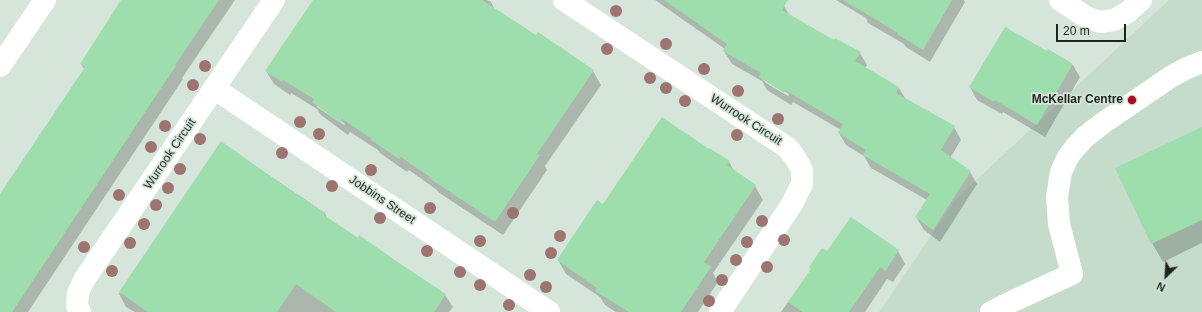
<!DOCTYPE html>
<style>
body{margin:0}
#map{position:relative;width:1202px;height:312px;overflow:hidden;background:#d6e5d9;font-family:Helvetica,sans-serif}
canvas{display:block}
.north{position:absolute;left:1146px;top:256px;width:40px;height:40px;-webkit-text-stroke:3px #d6e5d9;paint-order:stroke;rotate:205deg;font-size:11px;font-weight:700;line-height:16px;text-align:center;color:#1d231e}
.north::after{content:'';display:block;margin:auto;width:14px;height:18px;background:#1d231e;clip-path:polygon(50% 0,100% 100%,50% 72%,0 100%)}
.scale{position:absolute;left:1056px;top:24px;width:70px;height:18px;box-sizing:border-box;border:2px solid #1d231e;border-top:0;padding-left:5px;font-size:12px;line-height:14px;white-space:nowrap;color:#1d231e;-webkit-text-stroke:3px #d6e5d9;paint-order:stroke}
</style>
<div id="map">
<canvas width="1202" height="312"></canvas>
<div class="north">N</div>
<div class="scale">20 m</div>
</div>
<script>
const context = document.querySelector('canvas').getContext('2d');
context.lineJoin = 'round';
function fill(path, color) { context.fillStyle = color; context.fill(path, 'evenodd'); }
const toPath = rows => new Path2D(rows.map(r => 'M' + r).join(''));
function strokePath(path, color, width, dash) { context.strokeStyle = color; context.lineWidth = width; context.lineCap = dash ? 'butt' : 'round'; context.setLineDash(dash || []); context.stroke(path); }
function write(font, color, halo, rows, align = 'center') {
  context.font = font + ' Helvetica,sans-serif'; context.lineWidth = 3.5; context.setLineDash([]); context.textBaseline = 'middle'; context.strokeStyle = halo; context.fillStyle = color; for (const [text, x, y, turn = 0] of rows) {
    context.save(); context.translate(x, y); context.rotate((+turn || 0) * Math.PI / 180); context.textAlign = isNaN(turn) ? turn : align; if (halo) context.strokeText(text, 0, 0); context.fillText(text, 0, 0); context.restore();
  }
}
fill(toPath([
 [1169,0,1202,0,1202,312,879,312,956,199]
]), '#c6dcca');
fill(toPath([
 [122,0,235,0,182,78,183,79,28,312,0,312,0,197,85,70,81,64],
 [314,0,487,0,491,2,495,10,593,71,601,85,545,166,547,170,503,235,438,192,437,190,409,170,407,172,380,153,378,150,350,132,348,135,321,115,317,109,291,93,290,95,274,84,266,71],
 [317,104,345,124,344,125,317,107],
 [655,0,774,0,784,6,790,16,834,41,860,53,867,65,865,68,899,88,906,100,954,127,961,140,950,158,970,172,977,184,940,242,924,230,916,217,927,200,871,168,864,156,846,145,839,133,841,130,793,102,791,105,767,90,762,81,732,64,724,51,725,49],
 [762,79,789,94,788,96,766,83],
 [836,0,964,0,965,2,930,62,906,47,904,44,868,23,866,18],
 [1048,51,1073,65,1080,77,1045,137,1003,112,1002,114,977,100,970,87,1047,52],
 [1202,128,1202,243,1163,262,1152,243],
 [221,143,325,213,328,219,445,295,453,307,449,312,135,312,126,307,119,294],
 [729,162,734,171,755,186,763,200,713,273,718,282,698,312,616,312,605,305,600,297,566,274,558,260,603,205],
 [898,251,905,264,893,282,887,279,865,312,781,312,811,270,810,267,827,252]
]), '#0003');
fill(toPath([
 [121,0,219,0,175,65,176,66,165,82,12,312,0,312,0,194,85,67,80,64],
 [313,0,482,0,536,35,538,32,594,70,537,154,540,155,495,222,429,178,430,177,401,157,399,159,371,140,372,139,342,119,340,122,324,111,312,102,314,99,283,80,282,82,265,71],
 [664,0,788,0,782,10,834,40,835,38,861,52,855,61,899,87,896,93,955,126,941,150,971,171,933,230,915,217,930,194,863,155,866,150,838,133,843,124,785,90,784,93,759,77,761,73,723,51,727,44],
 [843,0,952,0,923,50,897,34,898,33],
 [1005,27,1047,51,1048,49,1073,64,1037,125,995,100,994,102,969,87],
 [662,117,709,149,709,148,730,161,727,165,756,185,704,262,711,267,681,312,629,312,595,291,597,288,557,260,597,200,603,204],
 [1202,127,1202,220,1151,244,1115,168],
 [221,141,280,183,325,213,324,215,358,238,359,235,402,265,446,294,434,312,336,312,296,284,277,312,148,312,119,292],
 [851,217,899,250,885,271,880,267,849,312,802,312,788,302,811,269,809,267,822,248,827,251]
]), '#9eddac');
strokePath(toPath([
 [564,0,788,148,796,159,802,170,802,184,792,204,720,312],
 [1060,0,1086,17,1100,22,1114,20,1128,12,1141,0],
 [215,89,549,312],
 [80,312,77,306,78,293,84,280,274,0],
 [991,312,1013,301,1072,274,1059,224,1057,197,1059,184,1061,172,1068,157,1074,149,1085,137,1103,123,1172,76,1185,69,1202,62]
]), '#fff', 22);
strokePath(toPath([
 [0,66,45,0]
]), '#fff', 22);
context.fillStyle = '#9e7471';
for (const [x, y] of [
 [616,11],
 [666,44],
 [607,49],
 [205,66],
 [704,69],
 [650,78],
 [193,85],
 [666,88],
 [738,91],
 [685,101],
 [778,119],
 [300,122],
 [165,126],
 [319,134],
 [737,135],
 [200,139],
 [151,147],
 [282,153],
 [180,169],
 [371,170],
 [332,186],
 [168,188],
 [119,195],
 [156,205],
 [430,208],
 [513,213],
 [380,218],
 [762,221],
 [144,224],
 [560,236],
 [784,240],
 [480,241],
 [747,242],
 [130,243],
 [84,247],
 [427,251],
 [551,253],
 [736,260],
 [767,267],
 [112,271],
 [460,272],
 [530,275],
 [722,280],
 [480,285],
 [546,287],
 [709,301],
 [509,305]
]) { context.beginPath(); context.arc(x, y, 6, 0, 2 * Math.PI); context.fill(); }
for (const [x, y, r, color] of [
 [1132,100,5,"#a60e23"]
]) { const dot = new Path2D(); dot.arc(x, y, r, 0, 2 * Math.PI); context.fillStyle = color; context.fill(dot); strokePath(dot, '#d6e5d9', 1.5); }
write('bold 12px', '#1d231e', '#d6e5d9', [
 ["McKellar Centre",1123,100]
], 'right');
write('12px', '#1d231e', '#d6e5d9', [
 ["Wurrook Circuit",746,120,33],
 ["Wurrook Circuit",170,154,-56],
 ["Jobbins Street",382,200,34]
]);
</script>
